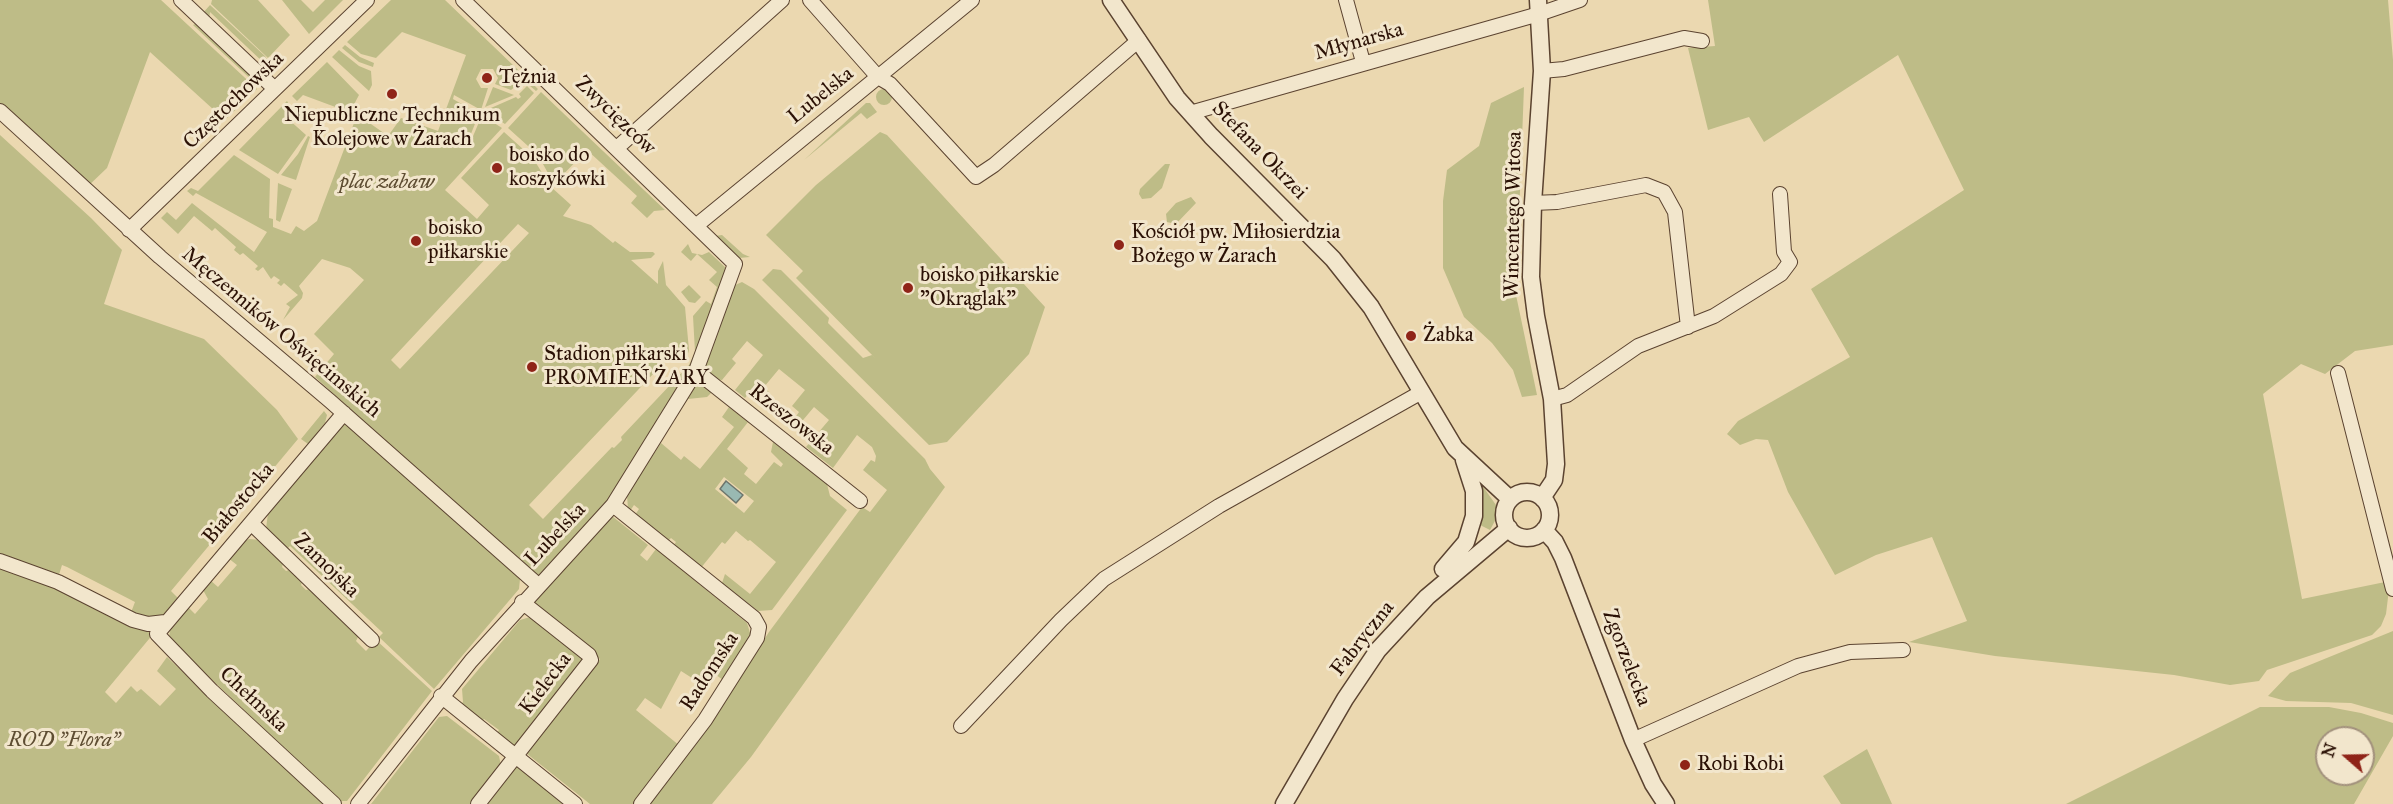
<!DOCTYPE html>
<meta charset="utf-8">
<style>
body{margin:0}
#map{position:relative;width:2393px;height:804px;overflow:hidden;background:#ebd8b0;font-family:"IM FELL Great Primer",serif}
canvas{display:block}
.north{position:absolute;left:2315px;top:726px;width:60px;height:60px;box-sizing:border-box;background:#f2e6cc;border:2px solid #a2917c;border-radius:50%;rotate:290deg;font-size:16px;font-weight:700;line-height:24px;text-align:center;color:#2b1105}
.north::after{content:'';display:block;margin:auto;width:21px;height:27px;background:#8f2418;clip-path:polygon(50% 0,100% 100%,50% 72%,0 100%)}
</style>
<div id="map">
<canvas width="2393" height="804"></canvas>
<div class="north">N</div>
</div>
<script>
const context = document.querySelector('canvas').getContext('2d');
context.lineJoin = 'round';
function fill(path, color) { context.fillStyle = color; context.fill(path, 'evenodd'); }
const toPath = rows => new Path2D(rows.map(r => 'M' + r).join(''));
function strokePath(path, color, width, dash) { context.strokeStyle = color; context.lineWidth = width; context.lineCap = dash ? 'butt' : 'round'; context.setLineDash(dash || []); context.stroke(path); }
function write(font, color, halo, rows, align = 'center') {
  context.font = font + ' "IM FELL Great Primer",serif'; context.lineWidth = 6; context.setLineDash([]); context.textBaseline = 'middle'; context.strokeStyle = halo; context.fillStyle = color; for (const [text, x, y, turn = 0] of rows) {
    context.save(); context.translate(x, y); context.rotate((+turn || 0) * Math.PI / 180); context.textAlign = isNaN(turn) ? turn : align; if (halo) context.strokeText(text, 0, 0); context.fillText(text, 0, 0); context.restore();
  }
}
fill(toPath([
 [0,0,161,0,257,89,225,120,150,52,107,168,85,189,0,111],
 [212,0,258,0,290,35,268,58,211,4],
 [282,0,301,0,313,12,325,0,343,0,309,34],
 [391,0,445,0,538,89,536,91,523,80,511,90,495,84,498,78,493,69,481,69,476,79,481,88,488,88,481,110,454,95,453,99,479,114,468,141,471,141,482,115,502,128,445,190,477,219,489,205,461,178,504,132,533,158,550,186,571,205,563,216,591,225,613,243,615,241,630,252,653,252,655,254,651,258,631,260,658,284,658,271,663,261,666,285,685,307,689,350,687,357,683,362,673,353,529,505,543,519,612,447,614,448,622,440,621,437,689,365,695,352,693,316,706,301,711,304,717,287,709,280,717,272,697,254,691,261,681,252,688,244,692,253,702,255,709,252,727,269,692,370,614,495,576,539,539,575,532,573,315,377,334,354,314,334,364,280,350,268,322,259,299,286,303,293,302,298,283,320,290,307,286,304,298,295,284,283,281,286,277,283,280,280,274,276,271,279,263,267,258,271,255,269,258,266,243,253,240,255,234,250,236,247,215,228,212,231,194,216,178,234,161,218,167,212,176,220,192,203,254,252,267,232,196,193,193,196,187,191,191,188,198,191,234,155,270,179,269,218,273,219,273,227,291,234,296,226,304,231,317,221,357,115,303,95,297,101,292,96,327,62,359,95,351,110,388,136,401,118,438,131,466,55,402,32,376,58,361,54,347,42],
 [518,224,529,233,400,369,391,360],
 [1708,0,2388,0,2393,60,2393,345,2355,351,2325,374,2301,364,2263,394,2302,599,2390,581,2386,614,2381,626,2372,635,2267,670,2259,681,2230,685,2174,675,1995,656,1909,642,1967,621,1932,537,1876,555,1835,575,1788,492,1768,440,1756,439,1740,445,1727,434,1738,421,1850,357,1811,289,1964,190,1898,55,1764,142,1749,117,1708,130,1688,48,1715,46],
 [210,5,265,56,273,68,270,74,265,72,265,64,210,12,209,20,202,14],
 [197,23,260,82,257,85,193,25],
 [345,45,360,57,374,63,373,67,359,62,342,48],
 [339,50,359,66,371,71,372,85,369,91,332,57],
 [527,86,534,93,505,124,484,111,516,97,518,99,521,97,519,94],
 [493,87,514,95,485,107],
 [1524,87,1516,295,1537,395,1522,397,1513,370,1492,343,1464,317,1443,268,1443,201,1447,170,1479,146,1491,103],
 '876 97a8 8 0 1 1 16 0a8 8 0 1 1-16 0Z',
 [541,92,665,210,654,211,647,218,631,203,637,196,587,150,554,184,538,155,508,128],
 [287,101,291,108,287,118,306,135,278,174,239,150],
 [866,103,870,103,877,112,867,119,861,113,804,160],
 [880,132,887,135,1045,307,1029,354,947,442,929,445,762,280,773,269,781,270,829,318,828,323,863,358,872,355,875,358,796,278,803,271,766,235,816,185],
 [0,135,91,218,122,250,104,304,204,339,277,410,298,439,171,591,180,600,163,615,149,618,130,615,135,602,67,567,62,565,58,578,0,557],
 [308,136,310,137,296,180,281,175,298,154],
 [1165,164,1170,164,1162,188,1151,198,1142,199,1139,194,1140,189],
 [278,183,292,189,280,222,276,220],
 [1191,197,1196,203,1176,224,1167,222,1166,214,1176,203],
 [722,235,743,254,750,257,739,258,715,236],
 [742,282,754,289,925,459,930,469,945,487,751,757,712,804,646,804,707,728,769,632,862,507,870,512,887,490,863,470,871,460,875,462,876,456,872,447,857,435,833,468,806,447,829,420,814,407,798,426,792,422,799,412,792,406,805,390,779,369,764,387,769,392,766,395,755,386,745,398,735,390,763,355,747,341,732,359,736,363,722,380,712,379,705,371,705,365,733,286],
 [689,285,701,297,695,303,689,302,681,292],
 [702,384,713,391,707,397,688,399,662,438,694,386],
 [729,407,748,422,727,449,748,468,744,474,756,484,774,462,781,467,783,464,771,452,773,442,827,484,830,496,847,510,772,610,758,611,722,583,725,574,750,594,776,562,750,540,748,541,736,531,725,544,722,542,700,569,673,546,676,542,671,538,667,542,635,515,639,509,634,505,630,511,628,509,627,495,661,443,681,460,684,456,700,469,734,427,722,417],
 [724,477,754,501,744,513,715,489],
 [324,411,327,415,325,423,308,444,301,439],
 [341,425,348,425,359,433,520,579,519,589,434,689,379,637,383,633,290,546,286,550,266,529,268,513],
 [1479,481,1496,505,1497,517,1490,530,1478,524],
 [612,516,648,545,640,555,647,561,656,549,747,623,751,636,723,680,712,672,703,685,681,671,661,709,645,698,636,710,680,746,636,804,590,804,526,753,600,659,528,603],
 [249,539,261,540,284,561,282,567,286,571,292,569,303,580,301,585,306,590,312,588,359,635,356,641,366,651,376,640,432,691,347,801,340,801,169,639,170,629,188,607,195,614,208,599,203,590,210,580,218,587,237,565,228,558,241,543],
 [0,569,54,586,136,628,154,633,105,692,116,703,131,686,137,692,141,689,160,706,176,689,157,671,167,657,323,804,0,804],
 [530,617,585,660,519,745,511,745,496,734,499,730,484,719,481,722,460,705,463,702,462,689,520,620],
 [2393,631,2393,715,2351,703,2286,701,2268,696,2290,673],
 [2260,707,2329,707,2361,713,2393,723,2393,736,2354,804,2066,804],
 [2327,738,2363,738,2363,774,2327,774],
 [447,716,499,756,501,766,471,804,371,804,439,717],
 [1867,749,1892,804,1841,804,1823,776],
 [519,762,572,804,485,804]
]), '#bebc87');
const water = toPath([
 [726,481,743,495,736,503,720,489,726,481]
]);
fill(water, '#99b9b2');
strokePath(water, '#6d766d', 1.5);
const minor = toPath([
 [181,0,275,89],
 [810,0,878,77,890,84,976,177,994,165,1139,40],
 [1346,0,1363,62],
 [1542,71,1564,69,1684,38,1702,41],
 [0,111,160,257,330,401,538,585],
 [1190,113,1539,14,1580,0],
 [618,147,782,0],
 [1533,203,1557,202,1646,185,1664,192,1675,212,1688,327],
 [697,225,972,0],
 [129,230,367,0],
 [696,371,860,501],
 [2338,373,2393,589],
 [1552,399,1567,395,1638,346,1714,316,1781,274,1790,262,1784,252,1780,194],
 [613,505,754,618,759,627,757,638,705,720,641,804],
 [251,523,372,640],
 [0,561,58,582,133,620,148,624,165,622],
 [441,696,575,804],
 [961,726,1061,620,1104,579,1219,506,1420,393],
 [1633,740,1798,666,1850,652,1903,650],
 [334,804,212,691,157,634,344,413],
 [358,804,471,661,613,505,696,371,735,264,463,0],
 [478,804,591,660,589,655,522,602]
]);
const tertiary = toPath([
 [1111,0,1177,98,1211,136,1333,259,1371,307,1455,448,1510,499],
 [1538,0,1542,71,1533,203,1531,277,1536,316,1552,399,1556,464,1554,480,1542,498],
 '1504 515a23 23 0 1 1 46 0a23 23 0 1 1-46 0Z',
 [1544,530,1555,542,1563,558,1633,740,1653,784,1666,804],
 [1443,569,1466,542,1474,516,1474,491,1464,460],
 [1284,804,1345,699,1378,650,1427,597,1509,528]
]);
strokePath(minor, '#5b4330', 16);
strokePath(tertiary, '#5b4330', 19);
strokePath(minor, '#f2e6cc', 14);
strokePath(tertiary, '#f2e6cc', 16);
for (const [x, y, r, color] of [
 [487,78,6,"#8f2418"],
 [392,94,6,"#8f2418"],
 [497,168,6,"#8f2418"],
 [416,241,6,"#8f2418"],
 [1119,245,6,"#8f2418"],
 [908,288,6,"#8f2418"],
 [1411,336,6,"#8f2418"],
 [532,367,6,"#8f2418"],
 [1685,765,6,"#8f2418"]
]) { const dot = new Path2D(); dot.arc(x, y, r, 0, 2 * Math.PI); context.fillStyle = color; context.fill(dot); strokePath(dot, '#f2e6cc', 2); }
write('21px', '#2b1105', '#f2e6cc', [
 ["Młynarska",1359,42,-16],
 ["Lubelska",821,96,-39],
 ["Częstochowska",234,101,-44],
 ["Zwycięzców",615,116,44],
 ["Stefana Okrzei",1259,151,46],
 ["Wincentego Witosa",1514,215,-89],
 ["Męczenników Oświęcimskich",281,333,40],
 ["Rzeszowska",791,420,38],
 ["Białostocka",239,504,-50],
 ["Lubelska",556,535,-47],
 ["Zamojska",326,566,44],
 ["Fabryczna",1363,639,-52],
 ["Zgorzelecka",1626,658,69],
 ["Radomska",710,672,-57],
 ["Kielecka",546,684,-53],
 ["Chełmska",253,700,43]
]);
write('21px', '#2b1105', '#f2e6cc', [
 ["Tężnia",499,78],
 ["Niepubliczne Technikum",392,116,"center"],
 ["Kolejowe w Żarach",392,140,"center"],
 ["boisko do",509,156],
 ["koszykówki",509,180],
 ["boisko",428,229],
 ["piłkarskie",428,253],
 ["Kościół pw. Miłosierdzia",1131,233],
 ["Bożego w Żarach",1131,257],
 ["boisko piłkarskie",920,276],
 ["\"Okrąglak\"",920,300],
 ["Żabka",1423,336],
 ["Stadion piłkarski",544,355],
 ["PROMIEŃ ŻARY",544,379],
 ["Robi Robi",1697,765]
], 'left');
write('italic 21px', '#5e4d32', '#f2e6cc', [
 ["plac zabaw",387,183],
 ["ROD \"Flora\"",64,741]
]);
</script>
